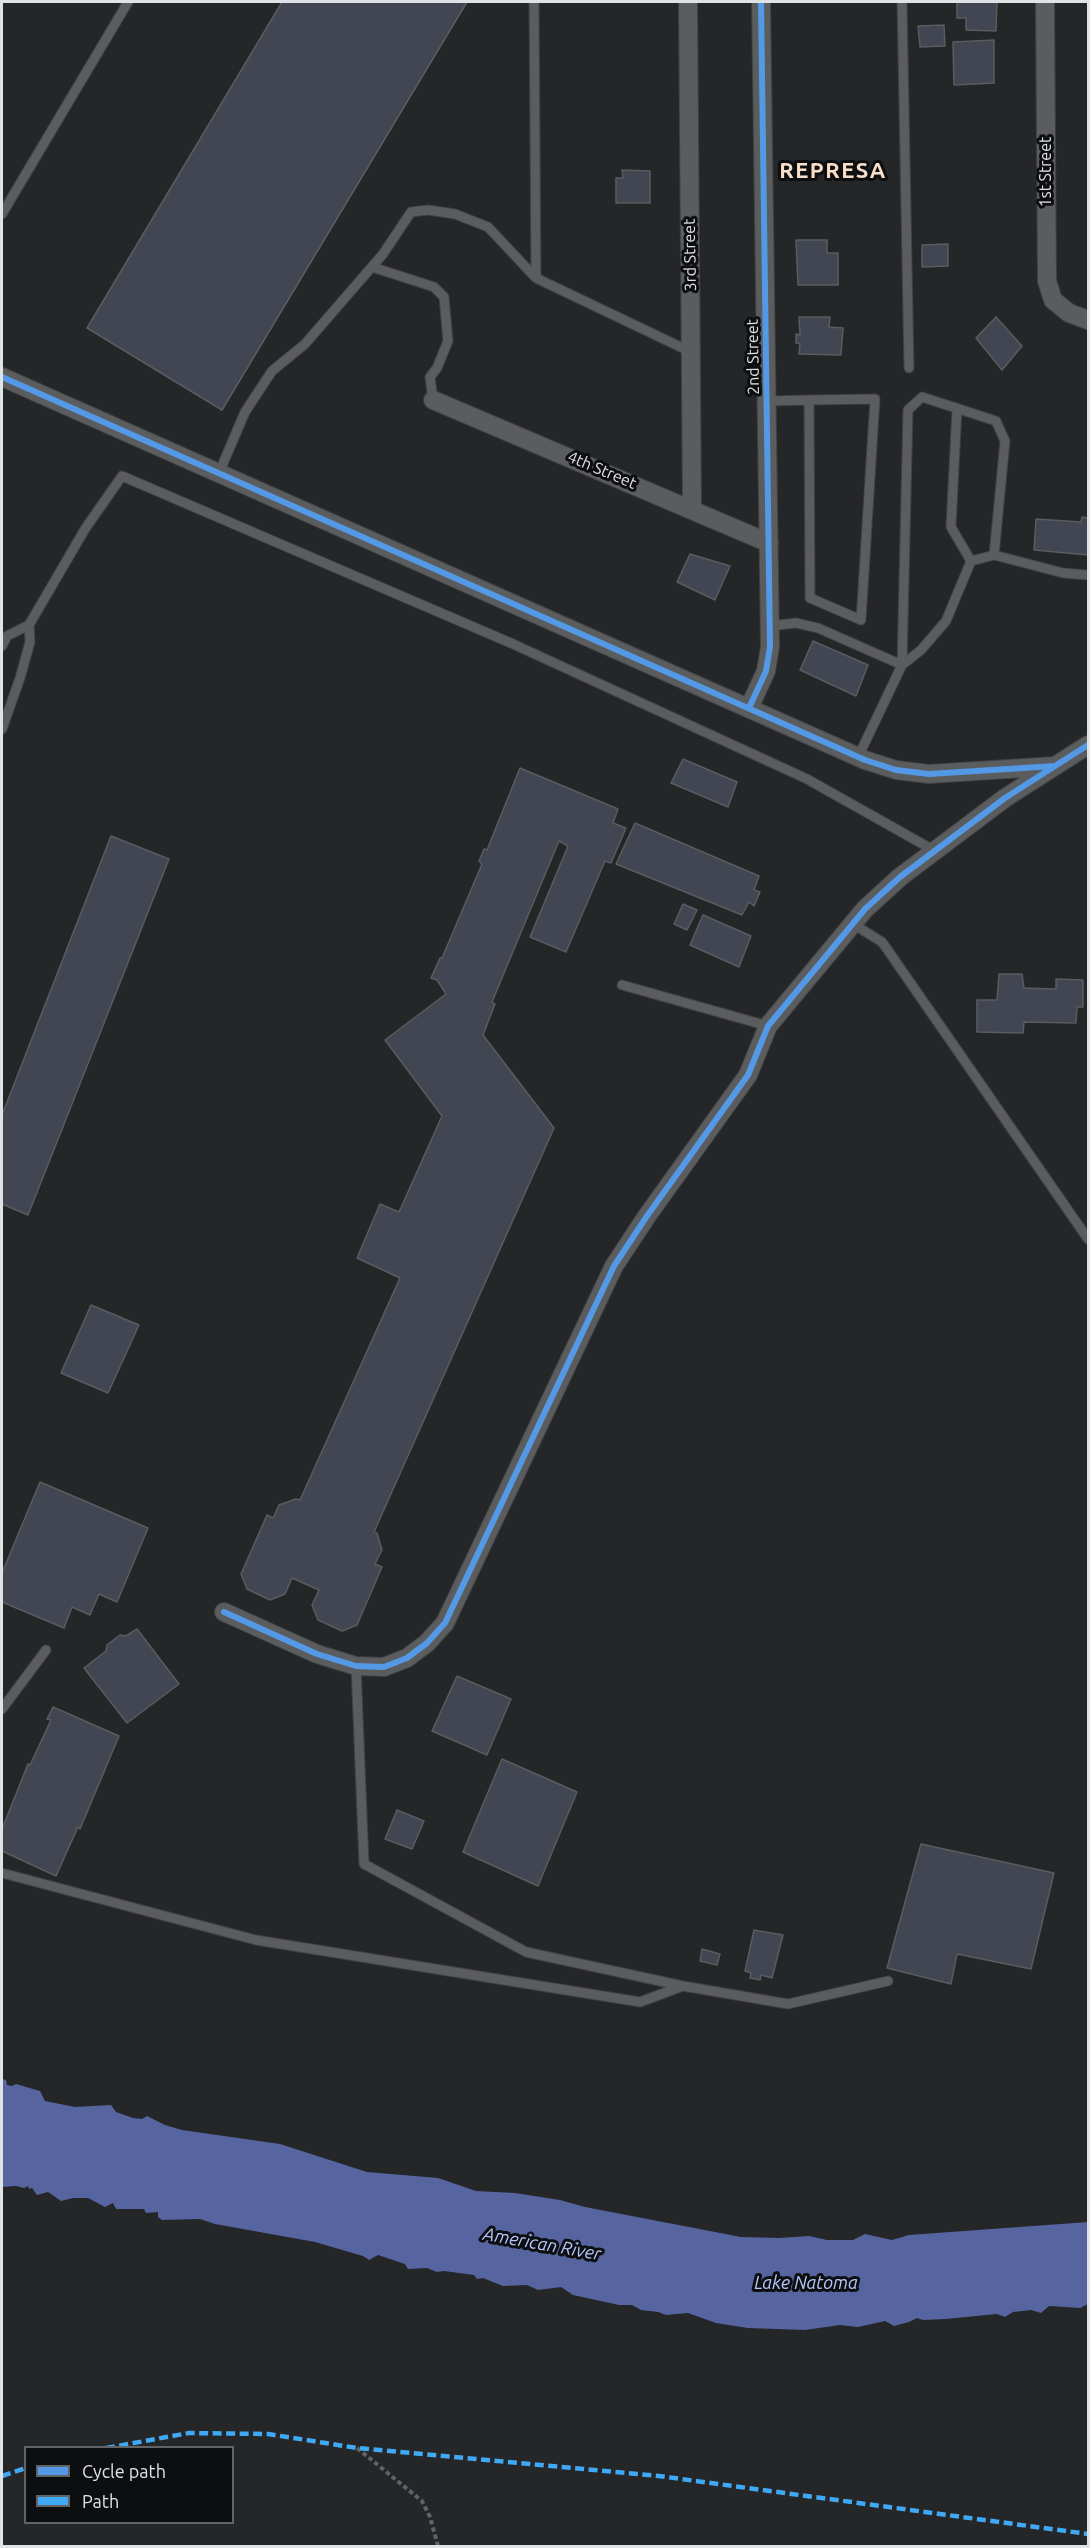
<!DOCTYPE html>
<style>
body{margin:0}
#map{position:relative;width:1090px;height:2548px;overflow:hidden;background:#242628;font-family:Ubuntu,sans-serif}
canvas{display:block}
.frame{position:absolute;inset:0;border:3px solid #e1e2e5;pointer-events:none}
.legend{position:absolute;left:24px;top:2446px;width:210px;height:78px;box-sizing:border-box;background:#0d0e10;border:2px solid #626365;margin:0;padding:8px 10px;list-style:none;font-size:18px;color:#e1e2e5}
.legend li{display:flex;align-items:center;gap:12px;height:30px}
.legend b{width:30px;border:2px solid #626365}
</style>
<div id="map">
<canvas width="1090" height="2548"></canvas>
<div class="frame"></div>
<ul class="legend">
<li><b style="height:8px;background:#5399e6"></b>Cycle path</li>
<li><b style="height:8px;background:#3fa9f5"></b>Path</li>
</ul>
</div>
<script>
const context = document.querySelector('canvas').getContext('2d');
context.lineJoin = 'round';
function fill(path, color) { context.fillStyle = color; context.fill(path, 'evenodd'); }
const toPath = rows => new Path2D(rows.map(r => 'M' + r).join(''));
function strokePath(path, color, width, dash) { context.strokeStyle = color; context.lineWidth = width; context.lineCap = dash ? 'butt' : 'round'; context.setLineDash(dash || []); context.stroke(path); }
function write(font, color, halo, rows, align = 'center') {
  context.font = font + ' Ubuntu,sans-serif'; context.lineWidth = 6; context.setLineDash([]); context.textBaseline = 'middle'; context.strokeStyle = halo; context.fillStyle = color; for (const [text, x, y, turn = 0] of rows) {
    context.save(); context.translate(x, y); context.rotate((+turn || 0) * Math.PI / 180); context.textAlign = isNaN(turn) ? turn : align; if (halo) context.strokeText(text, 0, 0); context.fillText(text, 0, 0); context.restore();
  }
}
fill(toPath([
 [2,2079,6,2080,7,2085,12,2086,16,2084,40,2091,45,2101,75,2107,111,2105,116,2112,133,2118,142,2119,147,2116,165,2125,182,2130,280,2144,367,2172,438,2178,476,2191,515,2193,560,2200,585,2207,741,2237,779,2238,809,2236,827,2240,853,2240,865,2234,892,2240,909,2235,1088,2222,1088,2304,1080,2308,1049,2306,1041,2313,1031,2310,1013,2312,1005,2317,997,2314,945,2319,923,2320,917,2318,909,2322,894,2326,885,2321,858,2327,840,2325,805,2330,748,2328,716,2323,688,2313,666,2315,658,2312,641,2310,632,2305,619,2305,573,2295,561,2287,538,2290,527,2285,503,2286,483,2278,477,2279,474,2275,444,2271,437,2272,427,2268,408,2269,405,2264,378,2255,369,2260,363,2256,315,2242,215,2224,200,2219,162,2220,158,2217,158,2212,146,2213,144,2209,116,2209,113,2203,105,2207,88,2198,73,2198,61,2201,48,2192,37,2195,32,2188,29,2189,28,2186,24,2188,16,2186,2,2187]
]), '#5665a0');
const building = toPath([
 [282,2,467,2,222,410,87,328,282,2],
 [957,2,997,2,996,31,966,30,966,18,957,18,957,2],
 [944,25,945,46,920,47,918,26,944,25],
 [994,40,994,83,954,85,953,42,994,40],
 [622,170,650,171,650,203,616,203,616,178,623,178,622,170],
 [796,240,827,240,827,253,838,253,838,285,798,285,796,240],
 [948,244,948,266,922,267,922,245,948,244],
 [799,317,830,317,829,327,843,328,841,355,799,354,800,344,796,343,796,334,800,335,799,317],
 [996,317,1022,346,1002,370,976,338,996,317],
 [1082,517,1088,518,1088,555,1034,550,1036,519,1081,522,1082,517],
 [690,554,730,566,715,600,677,582,690,554],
 [813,641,868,665,856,696,800,670,813,641],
 [683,759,737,782,728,807,671,783,683,759],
 [520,768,618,809,613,823,626,828,611,863,605,861,566,952,530,937,568,846,559,841,492,1002,495,1004,483,1035,554,1128,374,1532,377,1533,382,1550,375,1564,382,1567,357,1625,342,1631,318,1620,312,1605,319,1590,292,1578,285,1594,270,1600,247,1589,241,1574,267,1515,273,1518,279,1505,296,1499,300,1500,400,1278,357,1258,380,1204,399,1212,442,1116,385,1040,446,994,437,980,431,978,440,958,442,958,482,864,479,861,484,849,487,850,520,768],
 [635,823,759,876,754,890,760,892,754,906,749,902,742,915,616,864,635,823],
 [111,836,169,859,28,1215,2,1204,2,1115,111,836],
 [683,904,697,910,687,930,674,924,683,904],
 [703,915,751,936,739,967,690,945,703,915],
 [999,974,1022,974,1024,988,1056,989,1056,979,1083,980,1083,1007,1077,1007,1076,1023,1024,1022,1023,1033,977,1032,977,1000,997,1000,999,974],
 [91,1305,139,1325,108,1393,61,1373,91,1305],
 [40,1482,148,1528,117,1602,99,1594,90,1615,72,1607,64,1628,2,1602,2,1573,40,1482],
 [137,1629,179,1684,127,1723,84,1668,106,1651,107,1645,120,1635,126,1636,137,1629],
 [457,1676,511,1699,487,1755,432,1731,457,1676],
 [53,1707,119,1736,80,1829,78,1827,56,1876,2,1851,2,1829,28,1764,30,1765,51,1720,47,1719,53,1707],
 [502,1759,577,1792,538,1886,463,1852,502,1759],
 [397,1810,424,1821,412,1849,385,1839,397,1810],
 [921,1844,1054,1873,1031,1969,957,1954,951,1984,887,1968,921,1844],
 [754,1930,783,1935,772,1978,761,1975,760,1980,750,1978,751,1973,745,1971,754,1930],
 [702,1949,720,1954,717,1965,700,1961,702,1949]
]);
fill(building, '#424653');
strokePath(building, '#5a5c5e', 1.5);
const lane = toPath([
 [534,2,536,278,691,352],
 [902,2,909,368],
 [2,214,128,2],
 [372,267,434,287,444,297,448,341,437,368,430,377,433,400],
 [767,401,809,400,875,399,861,620,810,598,809,400],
 [957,408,951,527,971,561],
 [219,473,245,412,272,371,305,344,383,254,411,212,428,210,455,214,488,227,536,278],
 [770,626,796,623,818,628,902,665],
 [2,646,7,636,29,625],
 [902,665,921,650,946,621,971,561,994,555,1063,573,1088,575],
 [2,729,20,678,30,642,29,625,85,529,122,476,513,644,807,779,935,851],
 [858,757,902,665,908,410,922,397,996,421,1005,441,994,555],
 [853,924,882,942,887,949,1088,1239],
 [622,985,768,1026],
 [356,1666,364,1864,526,1952,683,1986,788,2004,888,1981],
 [2,1709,46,1650],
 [2,1873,256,1940,640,2002,683,1986]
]);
const street = toPath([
 [688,2,692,508],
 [1045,2,1047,281,1053,300,1069,313,1088,320],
 [2,377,865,760,896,770,929,774,1055,766,1088,745],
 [433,400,769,543],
 [749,708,766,671,770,647,761,2],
 [224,1612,317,1654,356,1666,384,1667,407,1658,427,1643,445,1623,614,1266,647,1216,748,1075,768,1026,865,909,900,877,1005,798,1055,766]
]);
strokePath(lane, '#404143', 11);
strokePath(street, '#404143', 20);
strokePath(toPath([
 [357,2448,422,2501,430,2517,438,2546]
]), '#606264', 4, [4.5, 3]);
strokePath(lane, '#5b5c5e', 9);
strokePath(street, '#5b5c5e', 18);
strokePath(toPath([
 [106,2448,189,2433,268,2434,357,2448,659,2476,1088,2534],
 [2,2476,26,2468]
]), '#3fa9f5', 4.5, [9, 4.5]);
strokePath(toPath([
 [2,377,865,760,896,770,929,774,1055,766,1088,745],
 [749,708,766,671,770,647,761,2],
 [224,1612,317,1654,356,1666,384,1667,407,1658,427,1643,445,1623,614,1266,647,1216,748,1075,768,1026,865,909,900,877,1005,798,1055,766]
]), '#5399e6', 6);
write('16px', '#e1e2e5', '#0d0e10', [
 ["1st Street",1046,172,-90],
 ["3rd Street",690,255,-91],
 ["2nd Street",753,357,-91],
 ["4th Street",602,470,23]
]);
write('italic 18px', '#b7c7fe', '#0d0e10', [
 ["American River",542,2244,10],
 ["Lake Natoma",806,2283]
]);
context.letterSpacing = '1.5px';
write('bold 22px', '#f8dec9', '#0d0e10', [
 ["REPRESA",833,171]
]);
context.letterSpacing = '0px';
</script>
